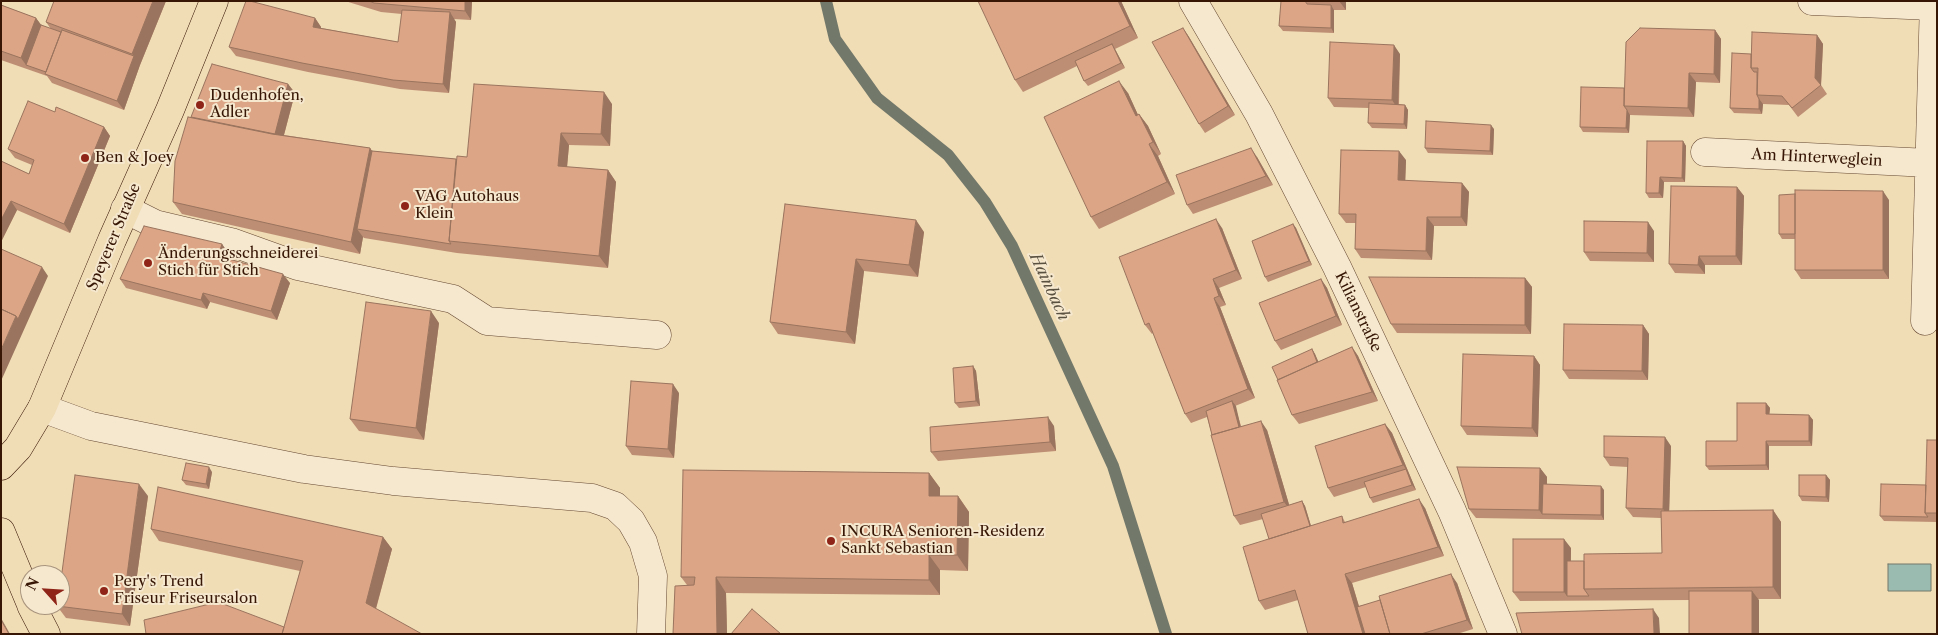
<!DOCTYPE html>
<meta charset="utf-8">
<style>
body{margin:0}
#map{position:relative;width:1938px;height:635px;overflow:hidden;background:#f0dcb5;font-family:"Libre Caslon Text",serif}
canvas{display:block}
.frame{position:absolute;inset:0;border:2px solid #371605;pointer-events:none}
.north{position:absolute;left:20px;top:565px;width:50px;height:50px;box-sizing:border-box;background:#f5e8cf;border:1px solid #a9947e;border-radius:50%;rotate:296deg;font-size:14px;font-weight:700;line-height:20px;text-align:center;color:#371605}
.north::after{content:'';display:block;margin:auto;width:18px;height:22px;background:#8f2418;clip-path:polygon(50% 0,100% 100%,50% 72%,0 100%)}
</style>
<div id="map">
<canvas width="1938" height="635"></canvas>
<div class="frame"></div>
<div class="north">N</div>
</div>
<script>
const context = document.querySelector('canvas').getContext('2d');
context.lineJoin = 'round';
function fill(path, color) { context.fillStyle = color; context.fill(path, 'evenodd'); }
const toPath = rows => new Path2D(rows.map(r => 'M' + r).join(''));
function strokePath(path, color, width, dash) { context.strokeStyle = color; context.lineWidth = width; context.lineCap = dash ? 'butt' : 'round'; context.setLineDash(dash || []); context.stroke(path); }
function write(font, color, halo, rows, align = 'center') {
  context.font = font + ' "Libre Caslon Text",serif'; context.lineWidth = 4; context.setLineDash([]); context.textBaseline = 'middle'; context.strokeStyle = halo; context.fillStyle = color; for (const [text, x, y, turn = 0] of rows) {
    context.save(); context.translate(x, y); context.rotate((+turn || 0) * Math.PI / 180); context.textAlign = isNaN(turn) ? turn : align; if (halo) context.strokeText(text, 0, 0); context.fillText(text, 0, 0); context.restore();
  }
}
const water = toPath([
 [1888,564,1931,564,1931,591,1888,591,1888,564]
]);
fill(water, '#9abbaf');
strokePath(water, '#72796b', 1);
strokePath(toPath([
 [826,1,835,39,877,98,948,155,985,202,1012,246,1113,466,1166,634]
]), '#72796b', 12);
const minor = toPath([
 [1193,1,1259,114,1337,267,1452,511,1503,634],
 [1812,1,1933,6],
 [1705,152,1929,163],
 [125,209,155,224,231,242,298,266,453,299,487,321,657,335],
 [1925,321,1934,1],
 [42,408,91,426,304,469,393,481,592,498,615,506,631,521,643,542,653,576,651,634]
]);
const major = toPath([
 [1,466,18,448,42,408,112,240,170,110,214,1],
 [1,532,30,602],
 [31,605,46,634]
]);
strokePath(minor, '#654831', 29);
strokePath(major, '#371605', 29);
strokePath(minor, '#f5e8cf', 28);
strokePath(major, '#f0dcb5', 28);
fill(toPath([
 [166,1,140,65,124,110,52,83,47,76,1,60,1,5,36,18,41,25,51,29,46,22],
 [345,1,472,1,471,20,454,19,456,22,449,93,400,89,308,72,236,56,229,47,315,18,321,27,321,28,398,42,402,14,381,12],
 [1121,1,1138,38,1115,49,1125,68,1088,86,1084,81,1077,66,1023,92,1015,80],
 [1269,1,1346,1,1346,10,1334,10,1334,33,1283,31,1279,26,1281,2],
 [1183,28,1189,37,1235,115,1205,133,1199,124],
 [1715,30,1721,39,1720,83,1696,82,1694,117,1630,115,1629,133,1583,132,1580,127,1624,88],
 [1817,35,1823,44,1821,85,1827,94,1798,117,1789,105,1763,104,1762,114,1734,113,1730,108,1751,54],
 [1400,54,1399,104,1405,105,1408,110,1407,129,1372,128,1368,123,1369,108,1334,107,1328,98],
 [288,84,295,93,284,135,370,148,372,151,456,159,467,157,612,104,610,146,569,145,567,167,608,170,616,182,608,268,457,253,364,238,363,237,360,254,182,214,173,202,191,117],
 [1128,93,1138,115,1139,114,1148,126,1161,154,1158,156,1175,194,1099,229,1091,217],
 [55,112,104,127,110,136,70,233,17,210,1,242,1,161,29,174,32,165,15,158,8,149],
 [1494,129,1493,155,1428,153,1425,148],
 [1683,141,1686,146,1685,182,1664,182,1663,198,1649,198,1646,193],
 [1257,157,1273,185,1193,214,1187,205],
 [1406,160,1405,181,1462,183,1469,192,1467,226,1434,226,1432,260,1361,258,1355,249,1356,223,1346,223,1339,214],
 [1737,187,1744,196,1742,265,1705,265,1705,274,1675,273,1669,264],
 [1889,200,1889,279,1801,279,1795,270,1795,239,1782,239,1779,234],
 [785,204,924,232,918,277,864,271,855,344,778,334,770,322],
 [1293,224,1296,228,1312,265,1268,282,1265,277],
 [1222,228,1242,279,1219,288,1226,305,1220,307,1255,398,1235,406,1241,426,1267,430,1289,505,1302,501,1305,506,1311,526,1342,516,1345,522,1425,508,1444,556,1352,583,1359,606,1457,583,1473,629,1457,634,1308,634,1298,600,1265,610,1259,601,1269,539,1263,519,1240,525,1234,516,1207,417,1191,423,1185,414,1153,333,1152,334,1145,325],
 [1654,231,1654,262,1590,261,1584,252],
 [222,244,228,253,227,258,290,283,277,320,210,302,207,309,126,288,120,279],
 [1525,278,1532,287,1531,334,1397,333,1391,324],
 [1321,279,1327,288,1342,325,1281,350,1275,341],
 [439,323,424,440,359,431,350,419],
 [1643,325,1649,334,1648,380,1569,379,1563,370],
 [1352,347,1358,356,1378,401,1299,424,1292,415,1312,349,1315,354,1318,362],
 [1534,356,1540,365,1538,437,1467,435,1461,426],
 [973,366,976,371,980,406,959,408,955,403],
 [679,393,674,458,632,455,626,446],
 [1766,403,1770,408,1769,414,1809,415,1813,420,1812,446,1769,446,1769,470,1709,470,1706,466,1737,441],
 [1385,424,1392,433,1416,490,1373,503,1370,498,1366,487,1334,497,1328,488],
 [1054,426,1056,451,938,461,931,452],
 [1937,440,1937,522,1884,521,1880,516,1926,485],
 [1671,446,1669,511,1773,510,1781,522,1781,599,1758,599,1759,634,1689,634,1689,600,1520,601,1513,592,1571,548,1571,561,1584,561,1662,553,1661,518,1633,517,1626,508,1628,467,1610,466,1604,457],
 [1540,468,1547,477,1547,484,1604,490,1604,520,1476,518,1469,509],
 [212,472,209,489,186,485,182,480],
 [929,473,940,488,940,496,958,496,969,512,968,571,940,570,940,595,726,593,727,634,673,634,687,585,681,577],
 [1826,475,1830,480,1829,502,1802,501,1799,496],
 [148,496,130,626,66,618,57,606],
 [151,529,383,537,392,549,376,609,284,627,300,571,159,541]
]), '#bd8e73');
fill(toPath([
 [153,1,166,1,140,65,124,110,117,101,134,56,132,54],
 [465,1,472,1,471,20,465,11],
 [1118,1,1121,1,1138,38,1130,26],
 [1339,1,1346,1,1346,10],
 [1331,5,1334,10,1334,33,1331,28],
 [450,12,456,22,449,93,443,84],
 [36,18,45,30,26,65,21,58],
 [315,18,321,27,319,36,313,27],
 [1183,28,1189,37,1235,115,1228,106],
 [1715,30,1721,39,1720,83,1714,74],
 [1817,35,1823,44,1821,85,1815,78],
 [1112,44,1115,49,1125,68,1121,63],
 [1394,45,1400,54,1398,109,1392,100],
 [1689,73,1696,82,1694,117,1688,108],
 [1119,81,1128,93,1144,128,1136,116],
 [288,84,295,93,281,146,274,137],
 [604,92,612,104,610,146,601,134],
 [1759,99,1763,104,1762,114,1759,109],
 [1405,105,1408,110,1407,129,1404,124],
 [1627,110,1630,115,1629,133,1626,128],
 [1139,114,1148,126,1161,154,1153,142],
 [1491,125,1494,129,1493,155,1490,151],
 [104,127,110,136,70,233,64,224],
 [561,133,569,145,566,178,558,166],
 [1683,141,1686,146,1685,182,1682,178],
 [1149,144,1158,156,1175,194,1167,182],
 [370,148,378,160,357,229,363,237,360,254,351,242],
 [1251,148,1257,157,1273,185,1266,176],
 [1399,151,1406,160,1405,189,1398,180],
 [608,170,616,182,608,268,599,256],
 [1660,177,1664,182,1663,198,1659,193],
 [1462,183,1469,192,1467,226,1461,217],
 [1737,187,1744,196,1742,265,1736,256],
 [1883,191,1889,200,1889,279,1883,270],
 [11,201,17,210,1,242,1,220],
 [1427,217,1434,226,1432,260,1426,251],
 [1216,219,1222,228,1242,279,1236,270],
 [916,220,924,232,918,277,909,265],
 [1648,222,1654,231,1654,262,1647,253],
 [1293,224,1296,228,1312,265,1309,261],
 [222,244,228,253,224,265,218,256],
 [1699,256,1705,265,1705,274,1698,265],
 [856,259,864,271,855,344,846,332],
 [42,267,48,276,1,381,1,350,16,316],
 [283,274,290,283,277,320,271,311],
 [1525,278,1532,287,1531,334,1525,325],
 [1213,279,1219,288,1226,305,1219,296],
 [1321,279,1327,288,1342,325,1336,316],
 [203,293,210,302,207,309,201,300],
 [1214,298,1220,307,1255,398,1248,389],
 [431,311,439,323,424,440,416,428],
 [1643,325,1649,334,1648,380,1642,371],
 [1352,347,1358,356,1378,401,1372,392],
 [1312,349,1315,354,1323,372,1319,367],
 [1534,356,1540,365,1538,437,1532,428],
 [973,366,976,371,980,406,976,401],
 [673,384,679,393,674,458,668,449],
 [1232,401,1236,406,1243,437,1240,432],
 [1766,403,1770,408,1769,419,1766,414],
 [1809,415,1813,420,1812,446,1809,441],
 [1048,417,1054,426,1056,451,1050,442],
 [1261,421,1267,430,1291,511,1284,502],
 [1385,424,1392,433,1416,490,1412,485,1406,469,1403,465],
 [1665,437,1671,446,1669,518,1663,509],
 [1766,441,1769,446,1769,470,1766,465],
 [209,467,212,472,209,489,206,484],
 [1540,468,1547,477,1546,514,1542,514,1539,510],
 [929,473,940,488,940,512,929,496],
 [1826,475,1830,480,1829,502,1826,497],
 [139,484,148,496,130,626,122,614],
 [1601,486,1604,490,1604,520,1601,515],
 [958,496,969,512,968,571,957,555],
 [1419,499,1425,508,1444,556,1438,547],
 [1302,501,1305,506,1314,536,1311,531],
 [1773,510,1781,522,1781,599,1773,587],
 [383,537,392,549,374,615,366,603],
 [1564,539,1571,548,1570,596,1567,596,1564,592],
 [929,555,940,570,940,595,929,580],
 [1345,574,1352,583,1367,634,1363,634],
 [1451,574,1457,583,1473,629,1467,620],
 [716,577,726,593,727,634,717,634],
 [1752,591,1759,600,1759,634,1752,634],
 [1653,609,1659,618,1660,634,1654,634],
 [1,618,10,634,9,634,1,620]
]), '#9a745e');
const building = toPath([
 [54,1,153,1,132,54,46,22,54,1],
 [246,1,250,1,315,18,313,27,398,42,402,10,450,12,443,84,393,80,302,63,229,47,246,1],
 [369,1,465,1,465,11,374,3,369,1],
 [978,1,1118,1,1130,26,1015,80,978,1],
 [1281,1,1305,1,1307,4,1331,5,1331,28,1279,26,1281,1],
 [1,5,36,18,21,58,1,51,1,5],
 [41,25,61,32,46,72,26,65,41,25],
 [1183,28,1228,106,1199,124,1152,42,1183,28],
 [1640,28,1715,30,1714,74,1689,73,1688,108,1624,106,1626,42,1640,28],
 [62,30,134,56,117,101,45,74,62,30],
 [1752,32,1817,35,1815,78,1821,85,1792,108,1782,96,1757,95,1758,68,1751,68,1752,32],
 [1330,42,1394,45,1392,100,1328,98,1330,42],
 [1112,44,1121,63,1084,81,1075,61,1112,44],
 [1732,53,1751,54,1751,68,1754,72,1757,72,1757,95,1759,99,1759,109,1730,108,1732,53],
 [212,64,288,84,275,134,191,117,212,64],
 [1119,81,1136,116,1139,114,1153,142,1149,144,1167,182,1091,217,1044,117,1119,81],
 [474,84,604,92,601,134,561,133,558,166,608,170,599,256,449,241,457,156,467,157,474,84],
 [1581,87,1624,88,1624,106,1627,110,1626,128,1580,127,1581,87],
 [28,101,55,112,56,107,104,127,64,224,11,201,1,220,1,161,29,174,34,160,8,149,28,101],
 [1369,103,1405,105,1404,124,1368,123,1369,103],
 [188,117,272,134,370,148,351,242,173,202,175,161,188,117],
 [1426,121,1491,125,1490,151,1425,148,1426,121],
 [1647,141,1683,141,1682,178,1660,177,1659,193,1646,193,1647,141],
 [1251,148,1266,176,1187,205,1176,175,1251,148],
 [1341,150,1399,151,1398,180,1462,183,1461,217,1427,217,1426,251,1355,249,1356,214,1339,214,1341,150],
 [372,151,456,159,449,241,451,244,357,229,372,151],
 [1671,186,1737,187,1736,256,1699,256,1698,265,1669,264,1671,186],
 [1795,190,1883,191,1883,270,1795,270,1795,190],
 [1795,194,1795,234,1779,234,1779,195,1795,194],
 [785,204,916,220,909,265,856,259,846,332,770,322,785,204],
 [1216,219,1236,270,1213,279,1219,296,1214,298,1248,389,1185,414,1149,323,1145,325,1119,257,1216,219],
 [1584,221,1648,222,1647,253,1584,252,1584,221],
 [1293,224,1309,261,1265,277,1252,241,1293,224],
 [144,226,222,244,218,256,283,274,271,311,203,293,201,300,120,279,144,226],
 [1,249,42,267,18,319,16,316,1,309,1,249],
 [1369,277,1525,278,1525,325,1391,324,1369,277],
 [1321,279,1336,316,1275,341,1259,303,1321,279],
 [366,302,431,311,416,428,350,419,366,302],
 [1,309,16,316,1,350,1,309],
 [1564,324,1643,325,1642,371,1563,370,1564,324],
 [1352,347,1372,392,1292,415,1277,380,1352,347],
 [1312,349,1317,362,1278,380,1272,367,1312,349],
 [1463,354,1534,356,1532,428,1461,426,1463,354],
 [973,366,976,401,955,403,953,368,973,366],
 [631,381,673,384,668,449,626,446,631,381],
 [1232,401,1239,427,1212,435,1206,411,1232,401],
 [1737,403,1766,403,1766,414,1809,415,1809,441,1766,441,1766,465,1706,466,1706,441,1737,441,1737,403],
 [1048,417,1050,442,931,452,930,427,1048,417],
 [1261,421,1284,502,1234,516,1211,435,1261,421],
 [1385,424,1403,465,1328,488,1315,446,1385,424],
 [1604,436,1665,437,1663,509,1626,508,1628,458,1604,457,1604,436],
 [1927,440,1937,440,1937,513,1925,513,1927,440],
 [186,463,209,467,206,484,182,480,186,463],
 [1457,467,1540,468,1539,510,1469,509,1457,467],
 [1406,469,1412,485,1370,498,1364,482,1406,469],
 [683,470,929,473,929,496,958,496,957,555,929,555,929,580,716,577,717,634,673,634,675,586,694,585,695,577,681,577,683,470],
 [75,475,139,484,122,614,57,606,58,605,60,605,60,587,75,475],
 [1799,475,1826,475,1826,497,1799,496,1799,475],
 [1543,484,1601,486,1601,515,1542,514,1543,484],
 [1881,484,1926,485,1925,513,1928,517,1880,516,1881,484],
 [158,487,383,537,366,603,422,634,282,634,303,561,151,529,158,487],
 [1419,499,1438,547,1345,574,1363,634,1308,634,1295,590,1259,601,1243,547,1342,516,1343,523,1419,499],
 [1302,501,1310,526,1269,539,1261,514,1302,501],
 [1773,510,1773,587,1584,589,1584,554,1662,553,1661,511,1773,510],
 [1513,539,1564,539,1564,592,1513,592,1513,539],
 [1567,561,1584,561,1584,589,1589,596,1567,596,1567,561],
 [1451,574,1467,620,1421,634,1390,634,1379,596,1451,574],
 [1689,591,1752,591,1752,634,1689,634,1689,591],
 [1380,600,1390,634,1365,634,1357,607,1380,600],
 [218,602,284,627,282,634,146,634,144,620,218,602],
 [752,609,781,634,731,634,752,609],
 [1653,609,1654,634,1522,634,1516,613,1653,609],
 [1,620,9,634,1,634,1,620]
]);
fill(building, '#dca586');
strokePath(building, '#9a745e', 1);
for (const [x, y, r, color] of [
 [200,105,5,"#8f2418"],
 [85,158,5,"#8f2418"],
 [405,206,5,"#8f2418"],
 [148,263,5,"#8f2418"],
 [831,541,5,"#8f2418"],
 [104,591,5,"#8f2418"]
]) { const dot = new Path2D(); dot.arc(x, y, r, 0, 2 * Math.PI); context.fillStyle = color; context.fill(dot); strokePath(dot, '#f5e8cf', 2); }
write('15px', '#371605', '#f5e8cf', [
 ["Dudenhofen,",210,96],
 ["Adler",210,113],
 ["Ben & Joey",95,158],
 ["VAG Autohaus",415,197],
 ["Klein",415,214],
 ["Änderungsschneiderei",158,254],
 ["Stich für Stich",158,271],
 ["INCURA Senioren-Residenz",841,532],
 ["Sankt Sebastian",841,549],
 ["Pery's Trend",114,582],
 ["Friseur Friseursalon",114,599]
], 'left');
write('15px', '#371605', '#f5e8cf', [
 ["Am Hinterweglein",1817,158,3],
 ["Speyerer Straße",114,237,-67],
 ["Kilianstraße",1358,312,64]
]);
write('italic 16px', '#5a5040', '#f5e8cf', [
 ["Hainbach",1049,287,65]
]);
</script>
